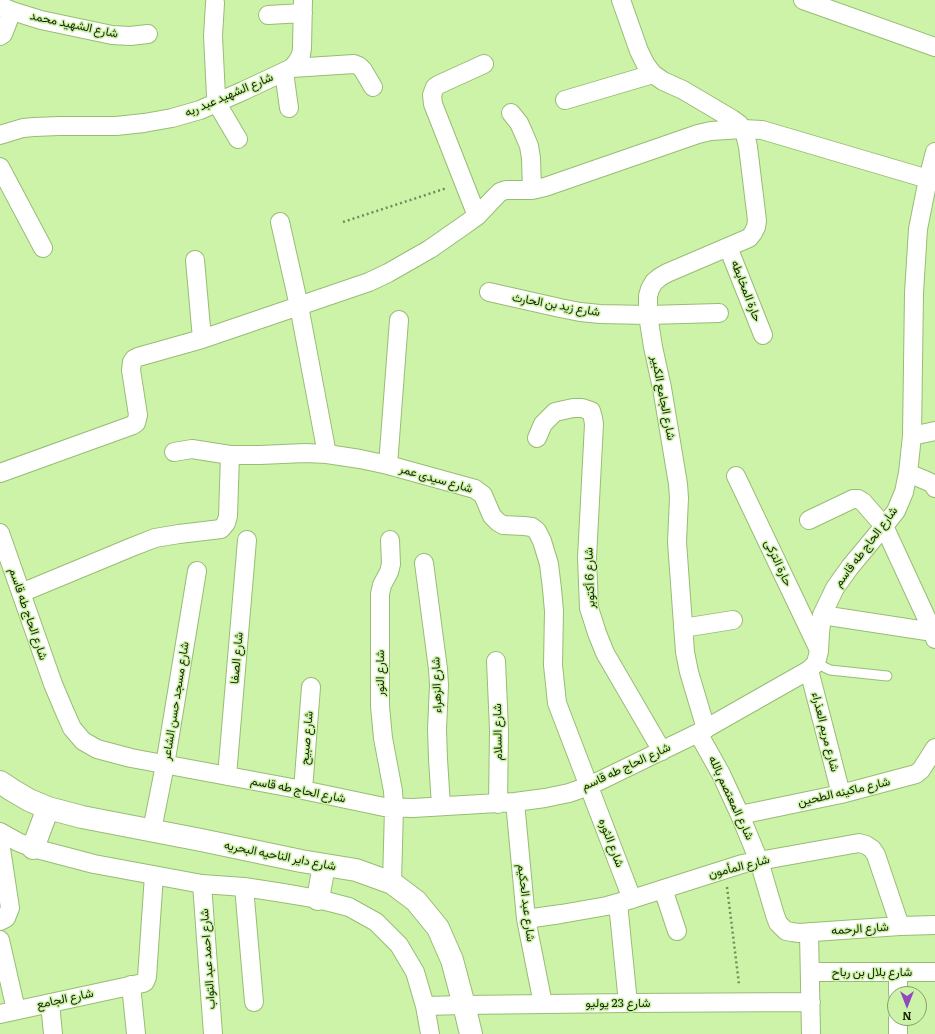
<!DOCTYPE html>
<meta charset="utf-8">
<style>
body{margin:0}
#map{position:relative;width:935px;height:1034px;overflow:hidden;background:#cdf3a9;font-family:Literata,serif}
canvas{display:block}
.north{position:absolute;left:887px;top:986px;width:40px;height:40px;box-sizing:border-box;background:#cdf3a9;border:1px solid #84a168;border-radius:50%;rotate:180deg;font-size:11px;font-weight:700;line-height:16px;text-align:center;color:#172507}
.north::after{content:'';display:block;margin:auto;width:14px;height:18px;background:#9149bc;clip-path:polygon(50% 0,100% 100%,50% 72%,0 100%)}
</style>
<div id="map">
<canvas width="935" height="1034"></canvas>
<div class="north">N</div>
</div>
<script>
const context = document.querySelector('canvas').getContext('2d');
context.lineJoin = 'round';
const toPath = rows => new Path2D(rows.map(r => 'M' + r).join(''));
function strokePath(path, color, width, dash) { context.strokeStyle = color; context.lineWidth = width; context.lineCap = dash ? 'butt' : 'round'; context.setLineDash(dash || []); context.stroke(path); }
function write(font, color, halo, rows, align = 'center') {
  context.font = font + ' Literata,Vazirmatn,serif'; context.lineWidth = 3; context.setLineDash([]); context.textBaseline = 'middle'; context.strokeStyle = halo; context.fillStyle = color; for (const [text, x, y, turn = 0] of rows) {
    context.save(); context.translate(x, y); context.rotate((+turn || 0) * Math.PI / 180); context.textAlign = isNaN(turn) ? turn : align; if (halo) context.strokeText(text, 0, 0); context.fillText(text, 0, 0); context.restore();
  }
}
const service = toPath([
 [816,663,830,670,887,676]
]);
const minor = toPath([
 [621,0,639,51,646,65,653,74,663,81,683,90,732,119,739,124,743,129,746,138,748,147,756,212,757,221,756,227,753,233,749,238,667,273,660,277,654,282,650,289,648,296,648,315,653,347,662,388,678,484,679,498,677,542,685,652,689,672,706,729],
 [803,0,935,47],
 [215,3,213,36,216,96,217,102,222,112,238,139],
 [0,6,12,11,41,20,112,35,130,36,148,34],
 [268,15,303,13],
 [0,36,3,34,12,11],
 [292,68,354,64,359,66,363,70,373,87],
 [284,72,289,108],
 [565,100,653,74],
 [511,113,519,123,524,134,529,146,531,158,532,190],
 [0,135,23,128,34,127,59,126,116,126,144,123,172,118,200,110,243,91,292,68,297,62,301,55,302,48,303,0],
 [0,167,43,248],
 [477,216,433,104,432,95,435,87,438,85,484,64],
 [280,222,299,306,327,454],
 [728,247,763,335],
 [195,260,202,339],
 [489,292,560,308,580,312,600,314,648,315,719,313],
 [912,436,935,431],
 [537,438,543,424,555,412,573,408,582,408,591,411,593,418,594,424,587,558,589,608,597,633,605,653,662,751],
 [174,452,192,449,230,455,260,455,305,453,327,454,360,459,388,465,475,489,483,495,492,516,498,522,503,525,524,526,532,527,537,531,542,541,549,564,552,589,554,611,553,665,557,703,632,899],
 [388,465,399,320],
 [0,473,133,425,136,423,138,415,131,370,132,362,134,359,138,357,202,339,369,282,388,273,430,249,463,226,477,216,496,196,500,192,506,190,532,190,545,187,698,134,711,131,743,129,762,130,928,179],
 [908,473,927,481,933,484,935,488],
 [736,476,818,648],
 [809,520,853,499,858,499,863,502,884,526,933,632,935,639],
 [0,533,53,684,64,710,72,728,83,741,97,749,131,758,303,790,384,807,413,808,515,802,545,798,569,793,589,786,698,733,809,670,816,663,819,651,820,633,822,615,835,588,850,567,884,526,896,511,904,492,908,473,912,436,914,293,918,229,928,179,935,152],
 [390,540,391,564,389,572,382,585,380,594,380,706,383,738,393,791,394,808,392,883],
 [424,563,438,669,439,685,437,729,438,759,441,806],
 [21,593,132,547,155,538,179,534,221,529,226,523,228,516,230,455],
 [822,615,933,632],
 [683,628,733,620],
 [496,661,499,730,498,804],
 [809,670,841,794],
 [698,733,721,774,740,815,759,861,775,915,778,923,786,931,792,932,799,933,900,926,935,925],
 [227,776,247,540],
 [303,790,311,687],
 [515,802,526,919,543,1004],
 [740,815,841,794,916,774,921,770,935,748],
 [152,830,165,765,197,571],
 [0,832,18,842,33,848,94,864,202,884,244,887,283,893,318,899,349,907,376,922,399,945,415,972,425,1006,430,1034],
 [0,842,10,908,6,918,0,921],
 [202,884,213,1034],
 [244,887,254,1002],
 [663,889,677,931],
 [618,903,628,1003],
 [526,919,561,914,607,906,632,899,742,864,859,843,866,845,872,849,876,855,900,926],
 [809,932,811,1034],
 [0,940,16,1010],
 [810,972,935,972],
 [131,985,136,1034],
 [898,994,898,972],
 [50,1003,53,1034],
 [425,1006,464,1005,628,1003,811,1002],
 [0,1014,143,983,145,982,147,977,154,875],
 [898,1034,898,1018]
]);
const tertiary = toPath([
 [0,782,12,790,29,800,48,808,82,817,201,840,301,861,356,870,392,883,416,901,438,928,452,960,464,1005,471,1034],
 [33,848,48,808],
 [318,899,324,865]
]);
strokePath(service, '#98bc74', 11);
strokePath(minor, '#98bc74', 20);
strokePath(tertiary, '#98bc74', 24);
strokePath(toPath([
 [343,222,447,188],
 [727,887,739,984]
]), '#728c58', 2.5, [2, 3]);
strokePath(service, '#fff', 9);
strokePath(minor, '#fff', 18);
strokePath(tertiary, '#fff', 22);
write('12px', '#172507', '#cdf3a9', [
 ["شارع الشهيد محمد",74,25,12],
 ["شارع الشهيد عبد ربه",229,95,-23],
 ["حارة المخابطه",746,291,69],
 ["شارع زيد بن الحارث",556,305,10],
 ["شارع الجامع الكبير",663,398,79],
 ["شارع سيدى عمر",436,479,16],
 ["شارع الحاج طه قاسم",866,547,-53],
 ["حارة التركى",778,563,65],
 ["شارع 6 أكتوبر",590,578,-92],
 ["شارع الحاج طه قاسم",28,614,71],
 ["شارع الصفا",237,658,-85],
 ["شارع النور",380,673,-90],
 ["شارع الزهراء",437,685,-92],
 ["شارع مسجد حسن الشاعر",176,701,-81],
 ["شارع السلام",498,732,-91],
 ["شارع مريم العذراء",825,732,76],
 ["شارع صبيح",307,738,-85],
 ["شارع الحاج طه قاسم",626,767,-25],
 ["شارع الحاج طه قاسم",298,790,11],
 ["شارع ماكينه الطحين",844,792,-13],
 ["شارع المعتصم بالله",731,798,65],
 ["شارع الثوره",611,843,69],
 ["شارع داير الناحيه البحريه",280,856,11],
 ["شارع المأمون",739,867,-14],
 ["شارع عبد الحكيم",526,903,83],
 ["شارع الرحمه",860,929,-4],
 ["شارع احمد عبد التواب",208,959,-94],
 ["شارع بلال بن رباح",872,972],
 ["شارع الجامع",65,999,-12],
 ["شارع 23 يوليو",618,1003]
]);
</script>
